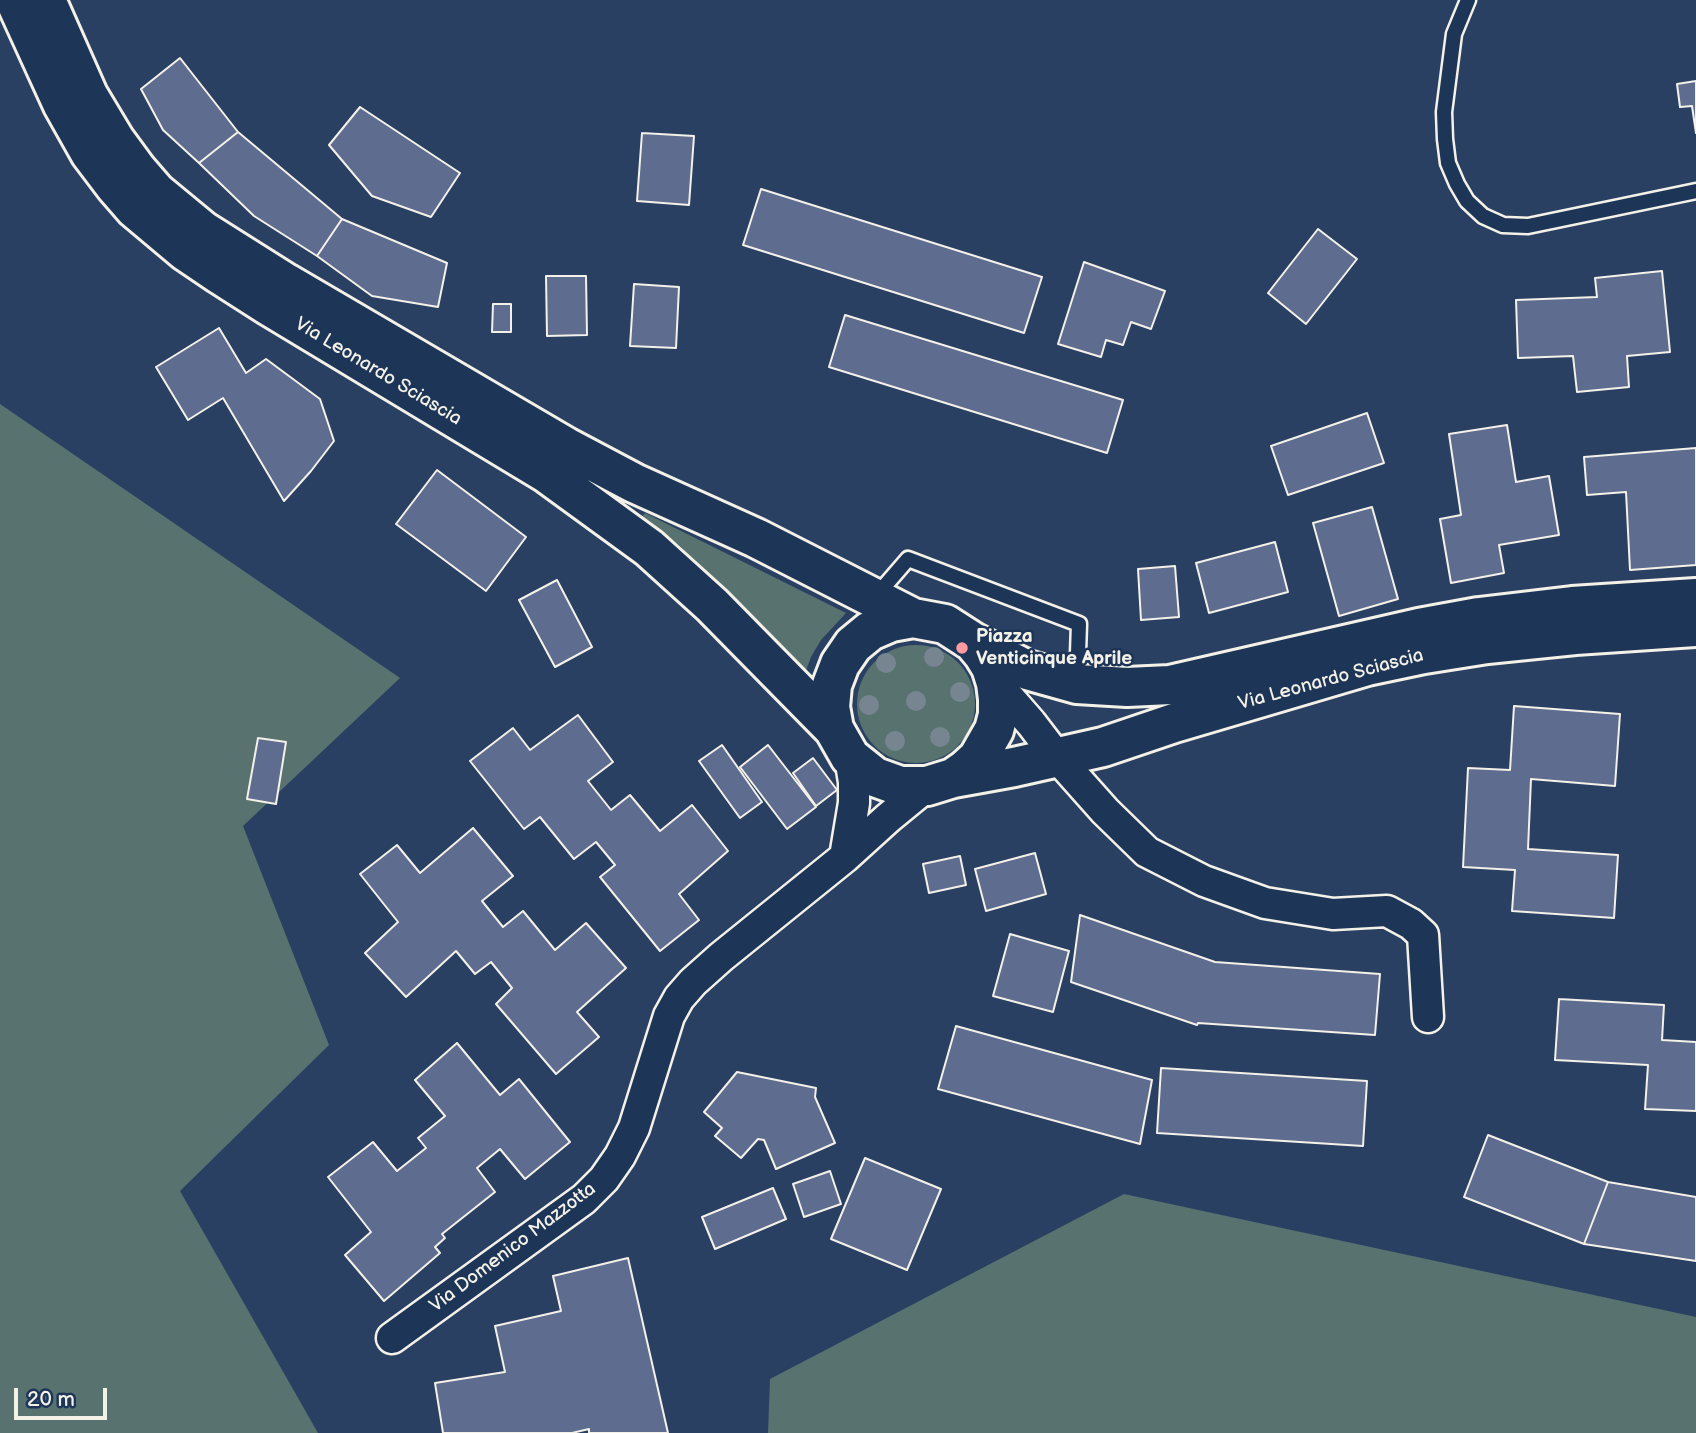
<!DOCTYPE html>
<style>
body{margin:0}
#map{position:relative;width:1696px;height:1433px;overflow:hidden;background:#2a4062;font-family:"Balsamiq Sans",sans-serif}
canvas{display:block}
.scale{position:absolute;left:14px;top:1388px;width:93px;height:32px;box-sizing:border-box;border:4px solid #f4f1e8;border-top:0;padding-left:9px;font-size:21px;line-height:24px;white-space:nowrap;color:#f4f1e8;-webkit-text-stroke:5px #1d3557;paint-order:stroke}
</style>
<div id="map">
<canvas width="1696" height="1433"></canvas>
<div class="scale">20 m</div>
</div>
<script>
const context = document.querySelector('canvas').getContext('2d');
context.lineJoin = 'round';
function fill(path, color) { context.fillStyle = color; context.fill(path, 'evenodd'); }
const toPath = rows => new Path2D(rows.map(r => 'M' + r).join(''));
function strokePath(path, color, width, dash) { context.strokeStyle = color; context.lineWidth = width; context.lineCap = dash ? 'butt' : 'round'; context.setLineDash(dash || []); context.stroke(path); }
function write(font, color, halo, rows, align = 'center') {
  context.font = font + ' "Balsamiq Sans",sans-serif'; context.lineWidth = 5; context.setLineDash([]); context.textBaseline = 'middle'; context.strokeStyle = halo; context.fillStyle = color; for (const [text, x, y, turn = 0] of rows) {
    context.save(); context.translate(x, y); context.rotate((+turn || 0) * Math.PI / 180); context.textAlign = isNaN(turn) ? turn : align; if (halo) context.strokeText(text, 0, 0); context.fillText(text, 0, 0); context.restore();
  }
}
fill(toPath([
 [0,404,400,678,243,826,329,1045,180,1191,318,1433,0,1433],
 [645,513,846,613,821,640,811,657,805,673,679,545,640,519],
 '857 704a59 59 0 1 1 118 0a59 59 0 1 1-118 0Z',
 [1124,1194,1696,1317,1696,1433,768,1433,770,1379]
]), '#58726f');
const building = toPath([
 [180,58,238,132,199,163,163,130,141,89,180,58],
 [1696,81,1696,133,1692,106,1680,107,1677,84,1696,81],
 [360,107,460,173,431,217,372,196,329,145,360,107],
 [238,132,342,219,317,256,254,216,199,163,238,132],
 [642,133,694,136,689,205,637,201,642,133],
 [761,189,1042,277,1024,333,743,245,761,189],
 [342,219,447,263,438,307,372,296,317,256,342,219],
 [1318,229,1357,259,1306,324,1268,293,1318,229],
 [1084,262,1165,291,1151,329,1131,322,1123,345,1106,340,1101,357,1058,344,1084,262],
 [1662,271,1670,352,1627,356,1629,387,1577,392,1573,356,1518,358,1516,300,1597,297,1595,278,1662,271],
 [546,276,586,276,587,335,547,336,546,276],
 [634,284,679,287,676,348,630,346,634,284],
 [493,304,511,304,511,332,492,332,493,304],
 [845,315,1123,400,1107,453,829,367,845,315],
 [219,328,246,373,266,359,320,399,334,441,311,471,284,501,223,398,188,420,156,367,219,328],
 [1367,413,1384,463,1288,495,1271,446,1367,413],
 [1507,425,1516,482,1549,476,1559,535,1499,545,1504,573,1451,583,1440,519,1461,515,1449,434,1507,425],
 [1696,448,1696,565,1630,570,1626,492,1587,495,1584,457,1696,448],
 [437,470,526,537,486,591,396,524,437,470],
 [1372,507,1398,599,1339,616,1313,523,1372,507],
 [1275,542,1288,592,1209,613,1196,563,1275,542],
 [1175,566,1179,617,1141,620,1138,569,1175,566],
 [557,580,592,647,555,667,519,600,557,580],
 [1514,706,1620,714,1615,786,1531,779,1528,849,1618,855,1614,918,1512,911,1515,870,1463,867,1468,768,1510,770,1514,706],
 [578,715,613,762,588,781,611,810,630,795,660,831,692,805,728,851,679,894,699,920,660,951,600,877,615,865,596,842,574,859,540,817,524,829,470,761,513,728,530,750,578,715],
 [258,738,286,742,276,804,247,799,258,738],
 [722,745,762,802,740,818,699,761,722,745],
 [768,745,816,807,787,829,740,767,768,745],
 [813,758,837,790,816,806,793,773,813,758],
 [473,828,513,876,482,901,503,927,523,911,555,950,586,923,626,968,577,1012,599,1037,556,1074,496,1004,512,988,491,962,475,974,456,951,406,997,365,953,398,922,360,874,397,845,420,873,473,828],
 [1035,853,1046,894,986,911,975,869,1035,853],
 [960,856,966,885,929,893,923,864,960,856],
 [1080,915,1215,962,1380,974,1375,1035,1198,1023,1197,1025,1071,982,1080,915],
 [1010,934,1069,951,1053,1012,993,996,1010,934],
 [1559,999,1664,1005,1662,1040,1696,1042,1696,1111,1645,1109,1648,1065,1555,1060,1559,999],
 [956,1026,1152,1080,1140,1144,938,1089,956,1026],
 [457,1043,500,1095,519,1079,570,1142,525,1179,500,1149,477,1168,495,1192,442,1234,445,1238,435,1247,440,1253,384,1301,345,1255,371,1232,328,1177,373,1142,397,1171,426,1148,418,1138,445,1116,415,1080,457,1043],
 [1161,1068,1367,1081,1363,1146,1157,1133,1161,1068],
 [737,1072,816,1088,815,1097,835,1143,776,1169,764,1140,758,1139,741,1158,715,1136,722,1128,704,1112,737,1072],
 [1488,1135,1608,1182,1584,1244,1464,1197,1488,1135],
 [865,1158,941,1189,907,1270,831,1239,865,1158],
 [830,1171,841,1204,804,1217,793,1184,830,1171],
 [1608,1182,1696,1197,1696,1261,1584,1244,1608,1182],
 [773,1188,786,1219,715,1249,702,1217,773,1188],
 [628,1258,668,1433,589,1433,589,1429,572,1433,443,1433,435,1383,505,1372,495,1326,561,1311,553,1276,628,1258]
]);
fill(building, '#5e6c90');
strokePath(building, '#f4f1e8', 2);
const lane = toPath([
 [1468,0,1454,34,1444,112,1445,139,1448,163,1457,184,1467,201,1483,216,1503,225,1528,226,1696,191],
 [876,596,908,559,1079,624,1077,683]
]);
const street = toPath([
 [996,683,1031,723,1057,757,1105,811,1147,852,1204,881,1265,903,1333,914,1387,911,1411,924,1423,935,1428,1017],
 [845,857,854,803,854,782,850,757],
 [392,1338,584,1199,604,1179,620,1156,634,1128,669,1016,679,998,693,982,721,957,845,857,888,818,927,786]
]);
const secondary = toPath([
 [15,0,63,105,90,153,115,186,135,209,185,251,219,274,269,306,546,473,649,548,712,605,834,729,850,757,875,777,900,786,927,786,953,778,1014,767,1103,747,1174,723,1367,666,1424,654,1487,644,1575,635,1696,627],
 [46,0,88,95,115,140,137,170,156,192,202,230,286,283,566,447,634,483,756,538,913,618,945,624,973,642,1027,670,1077,684,1127,687,1170,685,1419,628,1479,617,1572,606,1696,598],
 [834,729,830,707,832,685,840,664,853,645,870,631,891,622,913,618],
 [953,778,966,769,978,758,994,730,998,715,998,699,996,683,991,667,983,654,973,642]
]);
strokePath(lane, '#f4f1e8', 19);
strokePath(street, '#f4f1e8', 35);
strokePath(secondary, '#f4f1e8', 44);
strokePath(lane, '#1d3557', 14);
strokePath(street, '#1d3557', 30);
strokePath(secondary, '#1d3557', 38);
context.fillStyle = '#778591';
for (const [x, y] of [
 [934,657],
 [886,663],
 [960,692],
 [916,701],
 [869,705],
 [940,737],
 [895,741]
]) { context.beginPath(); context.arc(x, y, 10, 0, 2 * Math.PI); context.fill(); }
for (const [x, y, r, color] of [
 [962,648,7,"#ff9aa2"]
]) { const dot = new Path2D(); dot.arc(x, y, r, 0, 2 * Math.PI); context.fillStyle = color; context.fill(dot); strokePath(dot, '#1d3557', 2.5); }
write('19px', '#f4f1e8', '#1d3557', [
 ["Via Leonardo Sciascia",378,372,31],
 ["Via Leonardo Sciascia",1331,680,-15],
 ["Via Domenico Mazzotta",513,1248,-37]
]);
write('bold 19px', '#f4f1e8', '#1d3557', [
 ["Piazza",976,637],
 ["Venticinque Aprile",976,659]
], 'left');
</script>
